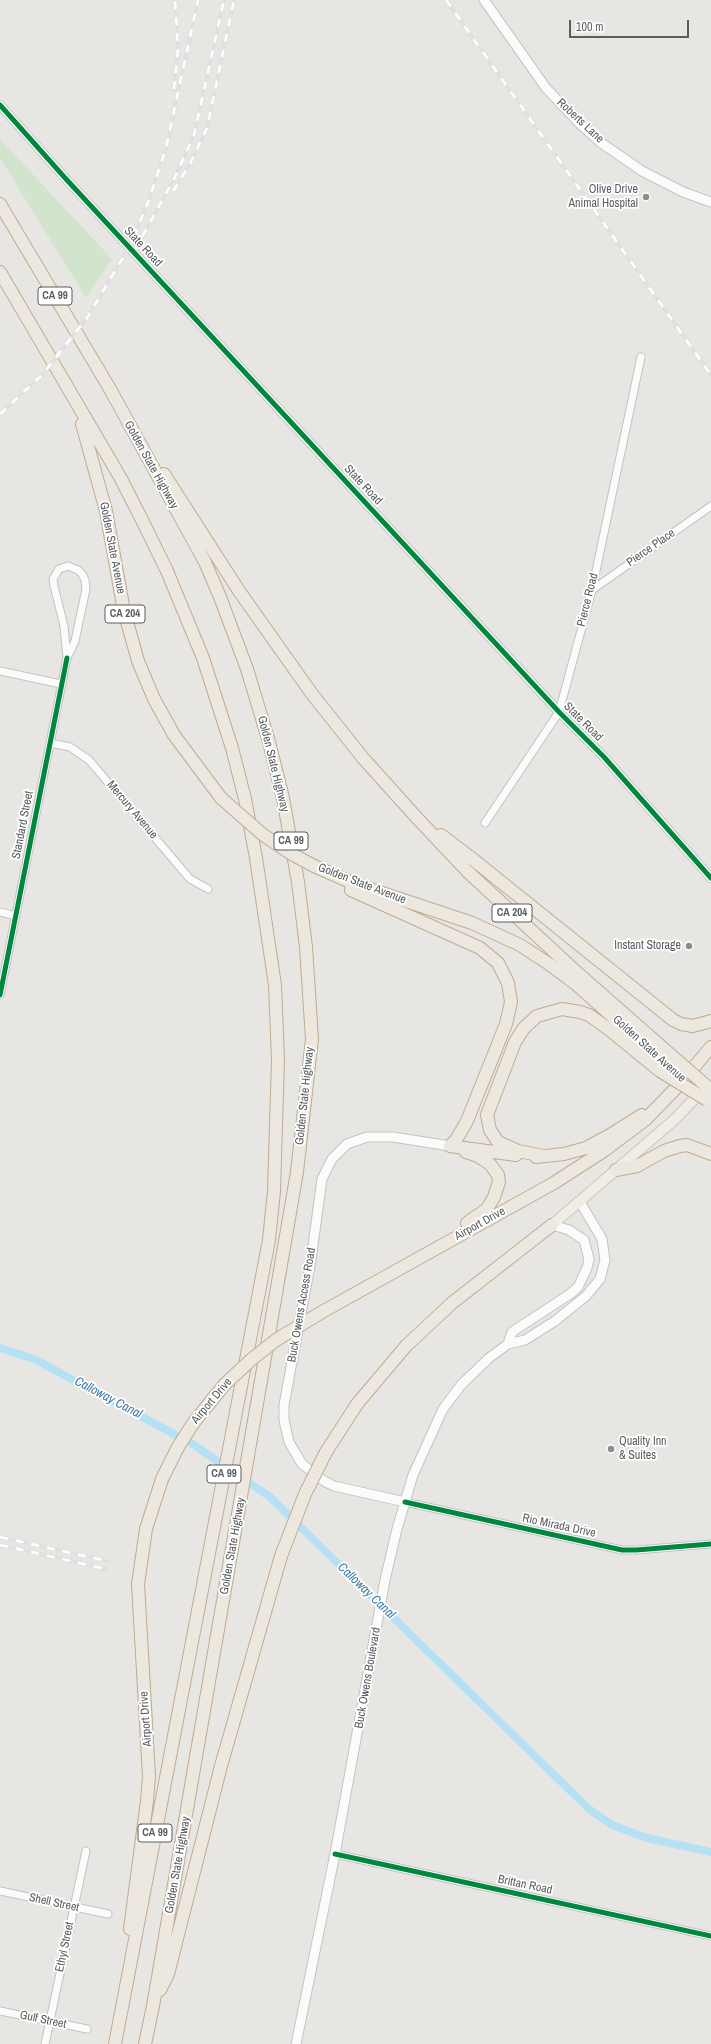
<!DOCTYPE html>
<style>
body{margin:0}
#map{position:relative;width:711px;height:2044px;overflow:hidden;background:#e8e6e3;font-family:"Archivo Narrow",sans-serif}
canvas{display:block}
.scale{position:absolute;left:569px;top:20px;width:120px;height:18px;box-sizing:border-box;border:2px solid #595d60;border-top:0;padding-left:5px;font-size:12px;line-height:14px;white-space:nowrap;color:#595d60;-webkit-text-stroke:3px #fff;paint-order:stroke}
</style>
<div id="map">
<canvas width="711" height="2044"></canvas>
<div class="scale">100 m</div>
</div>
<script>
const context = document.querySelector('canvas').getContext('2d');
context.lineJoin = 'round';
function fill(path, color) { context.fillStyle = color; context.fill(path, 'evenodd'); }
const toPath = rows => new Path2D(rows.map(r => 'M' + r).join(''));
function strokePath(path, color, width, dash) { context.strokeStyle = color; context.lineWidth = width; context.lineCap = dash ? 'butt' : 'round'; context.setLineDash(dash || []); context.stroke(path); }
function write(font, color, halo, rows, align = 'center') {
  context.font = font + ' "Archivo Narrow",sans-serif'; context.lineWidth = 3.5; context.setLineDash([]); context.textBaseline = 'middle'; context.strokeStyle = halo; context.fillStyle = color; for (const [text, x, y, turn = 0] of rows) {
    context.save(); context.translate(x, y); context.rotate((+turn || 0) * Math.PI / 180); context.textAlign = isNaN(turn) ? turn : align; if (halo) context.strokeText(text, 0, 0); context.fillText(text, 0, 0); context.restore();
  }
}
fill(toPath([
 [0,139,112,259,86,298,0,158]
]), '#d3e4ce');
strokePath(toPath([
 [0,1348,34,1359,161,1427,194,1445,270,1497,589,1809,612,1825,647,1838,711,1852]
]), '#b6e1f4', 8);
const minor = toPath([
 [68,566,78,570,82,574,85,580,86,589,75,641,67,658,64,626,54,586,53,579,59,569,68,566],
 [592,590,711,506],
 [0,671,61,684],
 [50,743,70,747,89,760,190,879,208,889],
 [485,823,559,712,592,590,641,357],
 [0,912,16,916],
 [0,995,67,658],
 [405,1502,622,1550,636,1550,711,1544],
 [335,1854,711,1936],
 [0,1891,108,1914],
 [0,2011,87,2029],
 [45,2044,86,1851]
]);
const tertiary = toPath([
 [0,105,66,179,559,712,604,757,711,878]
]);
const secondary = toPath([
 [484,0,546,88,581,125,600,142,642,171,683,192,711,202],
 [508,1344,512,1332,570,1294,578,1287,587,1268,589,1259,584,1240,569,1230,552,1225],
 [405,1502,334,1486,324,1481,302,1464,289,1442,284,1420,284,1405,311,1260,322,1179,332,1159,347,1144,367,1137,393,1137,450,1146],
 [296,2044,335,1854,385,1580,397,1529,413,1475,443,1409,461,1385,489,1358,508,1344,525,1340,555,1321,586,1296,600,1279,605,1260,602,1239,580,1202]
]);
const primary = toPath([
 [552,1225,674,1120,704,1089]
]);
const motorway = toPath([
 [0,204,110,389,205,562,220,597,247,669,269,742,283,798,298,882,306,947,312,1039,297,1172,153,2006,145,2044],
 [0,272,120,477,142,520,167,571,203,658,232,748,245,799,256,858,275,985,278,1060,274,1191,269,1240,115,2044],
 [82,424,106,511,124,611,138,661,154,699,174,735,221,798],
 [164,474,239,591,312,694,363,758,417,818,467,871,573,969,672,1056],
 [441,835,470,857,673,1020,681,1024,693,1026,711,1021],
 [314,866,355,884,472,923,520,945,549,964,577,985,666,1064],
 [351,890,480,948,498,963,508,983,511,1002,506,1024,467,1121,456,1140,450,1146],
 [450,1146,516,1155],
 [466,1152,478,1156,490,1164,498,1175,499,1182,494,1197,487,1209,467,1223],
 [544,1156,518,1151,498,1142,490,1130,487,1115,515,1042,524,1028,537,1016,562,1009,580,1012,589,1015,610,1030,660,1071],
 [536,1157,564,1154,586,1148,610,1135,642,1115],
 [616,1170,637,1166,664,1151,680,1146,687,1145,711,1154],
 [322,1312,554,1183,605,1150,645,1120,678,1086,711,1047],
 [326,1452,357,1404,406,1346,452,1303,552,1225],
 [130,1929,147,1801,149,1776,138,1584,146,1529,162,1479],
 [160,1990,168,1974,221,1766,281,1556]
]);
strokePath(minor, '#c2c3c3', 9);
strokePath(tertiary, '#c2c3c3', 10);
strokePath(secondary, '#c2c3c2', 11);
strokePath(primary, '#d0c3b1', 12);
strokePath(motorway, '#beab92', 14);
strokePath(minor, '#fcfbfb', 7);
strokePath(tertiary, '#fcfbfb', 8);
strokePath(secondary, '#fcfbfb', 9);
strokePath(primary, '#f0ede6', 10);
strokePath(motorway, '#ede8df', 12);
const rail = toPath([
 [446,0,711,375],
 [174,89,178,49,175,0],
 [173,191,190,164,207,128,234,0],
 [135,250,175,177,194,135,224,0],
 [0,414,42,375,87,318,130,246,149,200,166,148,198,0],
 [0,1537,107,1561],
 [0,1545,106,1569]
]);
strokePath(rail, '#e0e0e0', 4);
strokePath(rail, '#fff', 2.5, [8]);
const motorwayBridge = toPath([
 [221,798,262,834,290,853,314,866],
 [672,1056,711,1090],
 [660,1071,707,1100],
 [162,1479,178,1447,194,1422,225,1384,252,1359,276,1340,322,1312],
 [281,1556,305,1494,326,1452]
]);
strokePath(motorwayBridge, '#beab92', 14, []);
strokePath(motorwayBridge, '#ede8df', 12);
strokePath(toPath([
 [0,105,66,179,559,712,604,757,711,878],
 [0,995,67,658],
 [405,1502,622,1550,636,1550,711,1544],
 [335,1854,711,1936]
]), '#00873e', 5);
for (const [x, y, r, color] of [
 [646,197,4,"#8b8d8e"],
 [689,946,4,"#8b8d8e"],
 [611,1449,4,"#8b8d8e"]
]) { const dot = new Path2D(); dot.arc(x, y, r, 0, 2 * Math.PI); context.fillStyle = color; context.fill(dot); strokePath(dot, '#fff', 1.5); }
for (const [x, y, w] of [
 [55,296,34],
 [125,614,40],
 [291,841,34],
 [512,913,40],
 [224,1474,34],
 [155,1833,34]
]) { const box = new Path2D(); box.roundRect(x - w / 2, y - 9, w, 18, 3); context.fillStyle = '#fff'; context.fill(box); strokePath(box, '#595d60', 1); }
write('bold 11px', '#595d60', null, [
 ["CA 99",55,296],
 ["CA 204",125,614],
 ["CA 99",291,841],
 ["CA 204",512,913],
 ["CA 99",224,1474],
 ["CA 99",155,1833]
]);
write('12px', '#595d60', '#fff', [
 ["Roberts Lane",580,121,43],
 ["State Road",143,247,47],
 ["Golden State Highway",151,465,61],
 ["State Road",363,485,47],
 ["Golden State Avenue",112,548,79],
 ["Pierce Place",651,548,-35],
 ["Pierce Road",588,600,-76],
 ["State Road",583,722,45],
 ["Golden State Highway",273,764,76],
 ["Mercury Avenue",132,810,50],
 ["Standard Street",23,825,-79],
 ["Golden State Avenue",362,884,21],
 ["Golden State Avenue",649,1049,42],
 ["Golden State Highway",305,1096,-84],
 ["Airport Drive",480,1224,-29],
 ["Buck Owens Access Road",302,1305,-80],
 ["Airport Drive",212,1401,-50],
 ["Rio Mirada Drive",559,1526,12],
 ["Golden State Highway",233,1546,-80],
 ["Buck Owens Boulevard",368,1678,-80],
 ["Airport Drive",146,1719,-94],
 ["Golden State Highway",178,1865,-80],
 ["Brittan Road",525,1885,12],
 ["Shell Street",54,1903,12],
 ["Ethyl Street",65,1947,-78],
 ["Gulf Street",43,2020,12]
]);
write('12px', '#595d60', '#fff', [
 ["Olive Drive",638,190],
 ["Animal Hospital",638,204],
 ["Instant Storage",681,946],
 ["Quality Inn",619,1442,"left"],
 ["& Suites",619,1456,"left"]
], 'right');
write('italic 13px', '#3d7ba3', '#fff', [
 ["Calloway Canal",108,1398,28],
 ["Calloway Canal",366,1591,44]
]);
</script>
